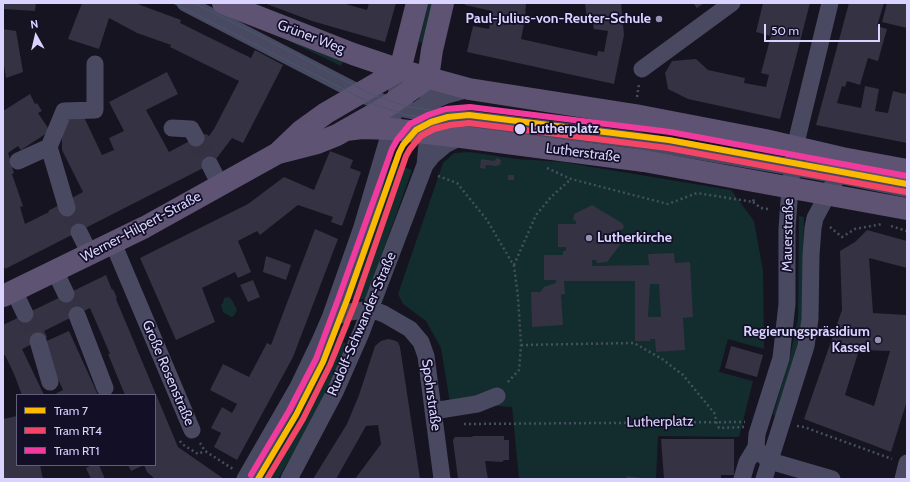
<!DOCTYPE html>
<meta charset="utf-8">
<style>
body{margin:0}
#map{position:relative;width:910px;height:482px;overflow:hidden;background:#161421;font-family:Cabin,sans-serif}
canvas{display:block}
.frame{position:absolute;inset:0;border:4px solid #d9d4ff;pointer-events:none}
.legend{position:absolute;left:16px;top:394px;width:140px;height:72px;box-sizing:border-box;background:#130f26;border:1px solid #625e7d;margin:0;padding:5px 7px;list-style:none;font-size:12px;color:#d9d4ff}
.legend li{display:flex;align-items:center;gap:8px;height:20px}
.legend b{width:20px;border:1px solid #625e7d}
.north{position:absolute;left:16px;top:16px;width:40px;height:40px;-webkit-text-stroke:3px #130f26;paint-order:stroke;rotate:352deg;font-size:11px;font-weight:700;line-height:16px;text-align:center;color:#d9d4ff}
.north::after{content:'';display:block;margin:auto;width:14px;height:18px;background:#d9d4ff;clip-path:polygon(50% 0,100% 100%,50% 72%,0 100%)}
.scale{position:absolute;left:764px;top:24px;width:116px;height:18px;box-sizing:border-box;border:2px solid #d9d4ff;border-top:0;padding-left:5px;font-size:12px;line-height:14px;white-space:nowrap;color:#d9d4ff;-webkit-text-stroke:3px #130f26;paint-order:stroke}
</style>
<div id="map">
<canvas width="910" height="482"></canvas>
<div class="frame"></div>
<ul class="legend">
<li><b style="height:5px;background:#fbba00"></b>Tram 7</li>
<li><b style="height:5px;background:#f34667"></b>Tram RT4</li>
<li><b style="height:5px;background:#f13a9d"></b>Tram RT1</li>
</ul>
<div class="north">N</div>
<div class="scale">50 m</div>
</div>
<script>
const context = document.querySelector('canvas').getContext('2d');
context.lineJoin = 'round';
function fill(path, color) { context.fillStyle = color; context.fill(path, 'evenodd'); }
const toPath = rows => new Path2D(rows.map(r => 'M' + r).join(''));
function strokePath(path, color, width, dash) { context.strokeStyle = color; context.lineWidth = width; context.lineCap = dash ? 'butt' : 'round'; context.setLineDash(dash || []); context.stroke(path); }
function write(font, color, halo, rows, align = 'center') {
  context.font = font + ' Cabin,sans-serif'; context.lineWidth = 3.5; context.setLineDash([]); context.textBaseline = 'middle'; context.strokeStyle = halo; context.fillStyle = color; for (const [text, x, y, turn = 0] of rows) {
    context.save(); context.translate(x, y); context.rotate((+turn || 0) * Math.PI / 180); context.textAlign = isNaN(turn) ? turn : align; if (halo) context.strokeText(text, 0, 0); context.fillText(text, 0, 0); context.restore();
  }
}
fill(toPath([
 [428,3,434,3,424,43,419,42],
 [262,26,346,57,341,66,293,43],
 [470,152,517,159,562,162,731,190,754,221,763,271,764,349,728,339,719,372,753,381,739,437,658,436,656,479,519,479,512,407,450,403,441,348,426,321,403,304,398,294,443,163,454,153],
 [389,162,412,170,366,299,343,299],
 [799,216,804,217,802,318,796,354,778,416,773,415,791,352,798,318],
 [229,297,232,300,237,310,234,316,231,317,223,312,221,305,223,303,224,298],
 [351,324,343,342,347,344,338,367,313,419,278,479,262,479,255,476,328,339,335,341,340,327]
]), '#132c2d');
fill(toPath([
 [3,3,36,3,35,11,3,9],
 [82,3,135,3,181,20,180,23,251,58,255,50,283,65,243,143,232,138,213,163,5,269,3,264,3,111,30,94,35,104,37,103,42,111,38,113,50,131,21,150,18,146,8,153,14,173,12,174,23,206,20,207,25,224,49,212,48,211,83,192,62,150,62,123,82,113,102,155,114,150,109,138,124,131,109,102,167,72,178,94,146,110,169,152,199,136,206,134,209,136,214,129,239,81,170,47,171,45,137,33,109,18,99,49,68,39],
 [264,3,342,3,367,10,369,3,396,3,385,42,312,21],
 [465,3,526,3,525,19,521,39,597,56,598,51,604,52,608,31,594,29,592,19,587,19,585,3,621,3,624,35,614,84,467,52,473,26,489,29,492,11,465,5],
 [693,3,704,3,697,8],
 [763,3,810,3,780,119,688,99,668,89,665,73,672,61,696,59,708,70,745,78,744,83,766,87,769,75,761,73,771,36,756,32],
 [849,3,884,3,877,26,887,29,878,61,868,58,860,85,847,81,845,87,842,86,837,103,861,108,865,86,879,89,875,111,888,113,893,91,905,94,907,90,907,143,816,125],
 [887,3,907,3,907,28,882,22],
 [3,29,16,31,23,72,6,78,3,59],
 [330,151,353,160,350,168,361,172,342,226,331,222,333,217,298,205,260,235,257,231,238,241,251,272,238,278,235,272,202,288,215,322,176,340,140,258,248,204,284,177,314,190],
 [497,158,501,160,500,165,496,166,486,165,485,169,480,168,481,159,494,161],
 [508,175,514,175,514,180,508,180],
 [592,205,622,223,624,227,623,229,620,230,620,245,607,262,597,263,596,260,592,260,592,266,649,265,648,254,674,253,675,263,690,262,693,317,683,318,685,350,656,352,655,339,650,339,650,341,635,341,635,281,564,281,565,294,561,295,563,325,532,327,531,292,540,292,544,287,556,283,556,280,544,280,544,255,563,255,563,251,566,251,566,247,558,247,558,224,576,224,576,221,573,220,574,214],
 [650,284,659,284,661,317,648,317],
 [315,229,338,239,293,357,237,460,214,447,221,433,211,428,222,407,232,413,237,404,210,390,223,364,249,377,267,343,271,345],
 [867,230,907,241,907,268,869,258,873,313,907,315,907,404,906,404,891,452,804,419,842,310,840,251,855,242],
 [859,350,890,351,874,406,845,395],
 [266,256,291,265,286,280,263,272],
 [106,275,112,290,113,289,117,298,116,299,178,447,224,479,155,479,147,472,144,465,131,471,128,465,155,465,155,395,125,395,108,354,110,354,90,308,44,331,47,337,22,349,44,395,22,395,14,374,5,355,3,356,3,325],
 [253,280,260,297,248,302,240,285],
 [69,331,98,395,53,395,63,390,42,343],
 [388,339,393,340,398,342,400,347,420,479,355,479,381,444,378,425,366,426,336,479,313,479,347,424,359,395,375,346,381,341],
 [731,346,763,355,757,377,725,368],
 [17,416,17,465,40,465,43,479,3,479,3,419],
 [472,436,504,436,504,440,509,440,509,460,504,460,502,462,485,461,488,479,458,479,453,440,455,437,473,437],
 [661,439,734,439,734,475,721,475,721,479,664,479],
 [92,465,99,465,105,479,91,479,86,468],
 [627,476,642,478,642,479,627,479]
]), '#343243');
strokePath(toPath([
 [196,138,210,165],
 [67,208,79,232],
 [66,294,77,315],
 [25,314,38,341]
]), '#333142', 17, [17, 8]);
strokePath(toPath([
 [637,97,639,84],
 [547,168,571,179,668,204,697,193,753,202,754,199],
 [438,176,457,183,487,220,514,266,518,297,521,345,519,370,506,384],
 [753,202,761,208,768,209],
 [891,226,907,231],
 [830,227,842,237,855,229,882,224],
 [514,265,536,215,551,197,571,179],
 [521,345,634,343,662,359,683,375,715,414,716,421,719,428,744,427],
 [464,424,745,422],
 [797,426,804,427,892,459],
 [180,441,182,444,198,454,205,451],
 [200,443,205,451,233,469]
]), '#44505f', 2.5, [2, 3]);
strokePath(toPath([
 [185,3,361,94,394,107,428,114,634,140,838,175],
 [830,3,795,147,790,187,787,229,787,304,781,358,757,434,756,447,760,453,770,461,832,479],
 [642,69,732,3],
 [420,108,428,103,447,95,469,89],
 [172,128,191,129,196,138],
 [49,147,64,111,95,110,95,64],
 [18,161,49,147,67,208],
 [210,165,220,185],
 [425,165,432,156,445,145,461,137],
 [79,232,90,254],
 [113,243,192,430],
 [55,271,66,294],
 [14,291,25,314],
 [77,315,105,388],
 [330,318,350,312,371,309,384,314,410,329,421,342,426,356,442,479],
 [38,341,50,382],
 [433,411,477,404,497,396],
 [245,479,298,387,320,341,330,318,362,227,391,129,400,70],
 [289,479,335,392,361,333,425,165,428,134,428,78],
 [742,479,747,462,756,447],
 [764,479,806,346,810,319,811,255,813,228,815,218,838,175,907,189],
 [903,479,907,463]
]), '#4a4962', 17);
strokePath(toPath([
 [223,3,353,54,400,70,469,89,635,115,765,140,842,158,907,170],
 [400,70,417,3],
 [428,78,432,50,443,3],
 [346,130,362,128,391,129,461,137,644,161,907,209],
 [278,153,317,143,337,135,388,106,428,78],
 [3,296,145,227,278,153,301,131,326,113,400,70]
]), '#5e5373', 22);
strokePath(toPath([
 [173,3,373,104,407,115,469,123],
 [194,3,291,52,373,95,408,107,469,115],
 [897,191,907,193]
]), '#43596b', 1);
strokePath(toPath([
 [258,479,296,415,323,362,347,300,399,153,403,145,416,130,431,122,448,117,469,115,669,140,907,184]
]), '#fbba00', 6);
strokePath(toPath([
 [267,479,303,419,330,365,355,303,406,156,410,149,421,136,434,129,450,125,469,123,668,148,906,192]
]), '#f34667', 6);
strokePath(toPath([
 [251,475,289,411,316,359,339,297,392,149,397,140,410,124,428,115,446,109,470,107,670,132,907,176]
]), '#f13a9d', 6);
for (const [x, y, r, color] of [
 [659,19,4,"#9591b1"],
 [520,129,6,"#d9d4ff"],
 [589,238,4,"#9591b1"],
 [878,340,4,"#9591b1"]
]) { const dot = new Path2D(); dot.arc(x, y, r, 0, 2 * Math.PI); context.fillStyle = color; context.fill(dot); strokePath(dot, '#130f26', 1.5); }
write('bold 14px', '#d9d4ff', '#130f26', [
 ["Paul-Julius-von-Reuter-Schule",651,19],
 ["Lutherkirche",597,238,"left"],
 ["Regierungspräsidium",870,332],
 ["Kassel",870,348]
], 'right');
write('14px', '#d9d4ff', '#130f26', [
 ["Grüner Weg",311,37,21],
 ["Lutherstraße",583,153,7],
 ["Werner-Hilpert-Straße",141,227,-28],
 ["Mauerstraße",788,235,-89],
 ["Rudolf-Schwander-Straße",362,324,-67],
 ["Große Rosenstraße",168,373,67],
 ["Spohrstraße",431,395,82],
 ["Lutherplatz",660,422,-1]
]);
write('bold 14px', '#d9d4ff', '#130f26', [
 ["Lutherplatz",530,129]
], 'left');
</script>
